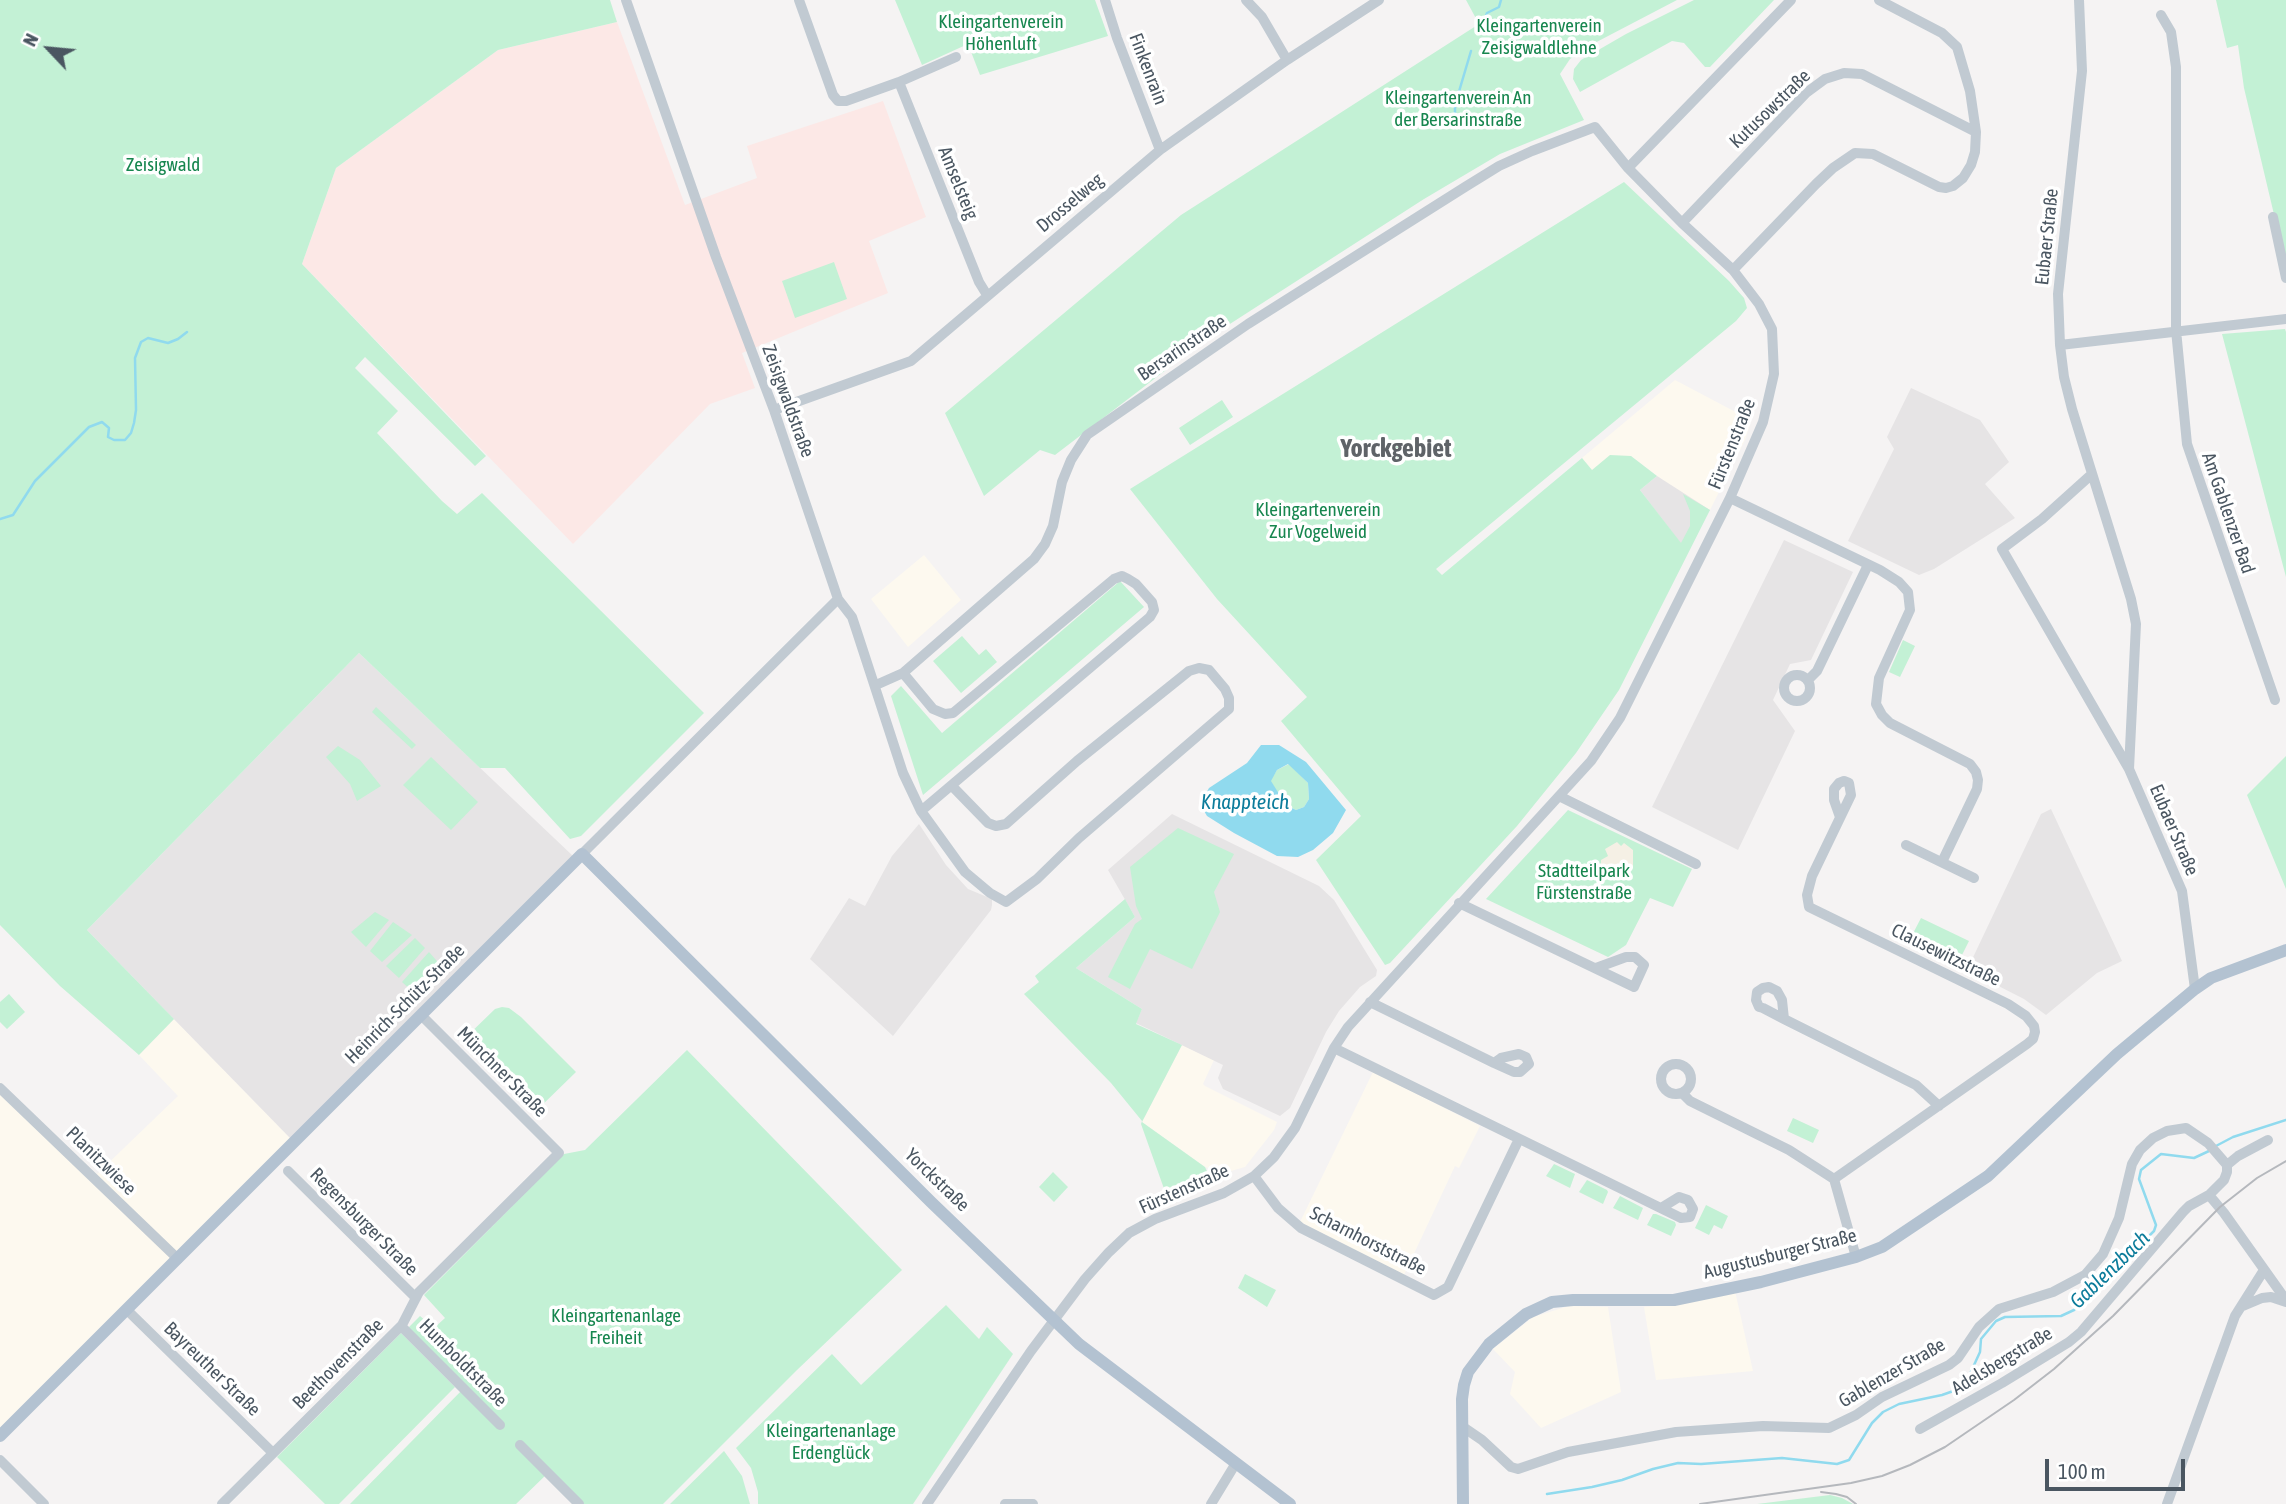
<!DOCTYPE html>
<meta charset="utf-8">
<style>
body{margin:0}
#map{position:relative;width:2286px;height:1504px;overflow:hidden;background:#f5f3f3;font-family:"Asap Condensed",sans-serif}
canvas{display:block}
.north{position:absolute;left:14px;top:14px;width:70px;height:70px;-webkit-text-stroke:5px #fff;paint-order:stroke;rotate:296deg;font-size:19px;font-weight:700;line-height:28px;text-align:center;color:#4a5661}
.north::after{content:'';display:block;margin:auto;width:24px;height:32px;background:#4a5661;clip-path:polygon(50% 0,100% 100%,50% 72%,0 100%)}
.scale{position:absolute;left:2045px;top:1459px;width:140px;height:32px;box-sizing:border-box;border:4px solid #4a5661;border-top:0;padding-left:9px;font-size:21px;line-height:24px;white-space:nowrap;color:#4a5661;-webkit-text-stroke:5px #fff;paint-order:stroke}
</style>
<div id="map">
<canvas width="2286" height="1504"></canvas>
<div class="north">N</div>
<div class="scale">100 m</div>
</div>
<script>
const context = document.querySelector('canvas').getContext('2d');
context.lineJoin = 'round';
function fill(path, color) { context.fillStyle = color; context.fill(path, 'evenodd'); }
const toPath = rows => new Path2D(rows.map(r => 'M' + r).join(''));
function strokePath(path, color, width, dash) { context.strokeStyle = color; context.lineWidth = width; context.lineCap = dash ? 'butt' : 'round'; context.setLineDash(dash || []); context.stroke(path); }
function write(font, color, halo, rows, align = 'center') {
  context.font = font + ' "Asap Condensed",sans-serif'; context.lineWidth = 7; context.setLineDash([]); context.textBaseline = 'middle'; context.strokeStyle = halo; context.fillStyle = color; for (const [text, x, y, turn = 0] of rows) {
    context.save(); context.translate(x, y); context.rotate((+turn || 0) * Math.PI / 180); context.textAlign = isNaN(turn) ? turn : align; if (halo) context.strokeText(text, 0, 0); context.fillText(text, 0, 0); context.restore();
  }
}
fill(toPath([
 [1675,380,1747,418,1750,425,1745,440,1710,510,1673,488,1631,456,1592,470,1582,458],
 [924,555,961,600,908,647,871,599],
 [174,1019,291,1139,0,1433,0,1082,97,1174,178,1096,139,1055],
 [1182,1045,1214,1060,1203,1084,1205,1086,1277,1122,1274,1130,1245,1167,1224,1173,1205,1167,1142,1122],
 [1373,1072,1480,1126,1459,1168,1455,1166,1404,1275,1300,1222],
 [1735,1291,1753,1371,1656,1380,1644,1307,1680,1304],
 [1569,1306,1608,1307,1621,1392,1541,1428,1510,1394,1515,1372,1493,1349,1533,1317]
]), '#fdf9ef');
fill(toPath([
 [1911,388,1980,420,2009,462,1985,484,2015,518,1934,569,1919,575,1848,541,1894,449,1887,437],
 [1657,476,1710,510,1681,544,1640,490],
 [1784,540,1853,572,1811,660,1790,664,1773,700,1795,731,1738,850,1652,807],
 [359,653,573,856,291,1139,87,930],
 [2051,809,2122,961,2097,973,2046,1015,2024,999,1967,970,2041,814],
 [1172,814,1319,886,1334,900,1377,970,1376,976,1360,987,1339,1011,1326,1032,1290,1108,1280,1116,1223,1089,1218,1078,1223,1065,1136,1023,1142,1009,1076,968,1135,917,1108,870],
 [919,824,946,865,968,889,992,899,992,905,991,910,893,1036,810,959,849,898,865,906,892,856]
]), '#e6e4e5');
fill(toPath([
 [617,22,685,205,757,178,747,146,883,101,926,217,869,241,888,293,742,353,755,388,710,404,573,544,302,264,336,168,498,50]
]), '#fce8e6');
fill(toPath([
 [0,0,610,0,617,22,498,50,336,168,302,264,486,456,475,466,365,357,355,368,398,411,377,433,442,501,457,514,482,493,704,713,581,836,570,839,505,768,480,768,359,653,87,930,174,1019,139,1055,60,986,0,925],
 [895,0,1095,0,1108,36,980,75,968,44,922,65],
 [1466,0,1677,0,1587,47,1570,59,1560,74,1584,120,1500,154,1424,199,1205,340,1055,455,1040,450,984,496,945,413,1181,215,1479,24],
 [1694,0,1774,0,1710,67,1705,67,1684,43,1672,41,1580,92,1573,79,1574,69,1581,60,1626,34],
 [2216,0,2286,0,2286,265,2244,88,2238,45,2227,48],
 [1624,182,1729,281,1744,298,1747,308,1736,321,1436,569,1442,575,1582,458,1592,470,1610,455,1631,456,1657,476,1640,490,1681,543,1690,526,1690,511,1683,494,1710,510,1619,690,1576,753,1517,826,1390,963,1385,965,1316,860,1361,816,1281,721,1307,697,1217,599,1130,489],
 [834,262,847,299,795,318,782,281],
 [2285,329,2286,332,2286,577,2222,334],
 [1222,400,1233,417,1190,445,1179,428],
 [1120,581,1144,607,923,795,891,696,901,686,942,733],
 [962,636,979,655,986,649,997,662,961,693,933,661],
 [1903,640,1915,646,1900,677,1889,672],
 [376,707,416,745,412,749,372,712],
 [338,746,360,760,381,786,357,801,350,784,326,757],
 [2286,756,2286,889,2247,795],
 [431,757,478,802,451,830,403,785],
 [1289,764,1308,783,1309,799,1304,807,1296,810,1286,805,1270,781,1277,770],
 [1568,810,1692,869,1673,907,1650,898,1626,945,1608,957,1486,899],
 [1178,828,1234,854,1214,892,1220,912,1192,969,1150,949,1130,989,1108,977,1135,924,1142,919,1136,906,1130,867],
 [1125,899,1135,917,1076,968,1142,1009,1136,1024,1182,1045,1142,1122,1205,1167,1212,1182,1168,1200,1141,1124,1142,1121,1111,1083,1024,994,1039,982,1035,976],
 [375,912,389,920,366,947,351,932],
 [1921,918,1969,941,1957,965,1909,941],
 [393,922,412,935,382,962,370,951],
 [415,938,425,948,399,978,386,966],
 [429,952,443,968,413,992,402,982],
 [9,994,25,1012,7,1029,0,1022,0,1002],
 [502,1007,509,1008,521,1017,576,1072,535,1112,463,1040,495,1009],
 [687,1050,902,1270,797,1370,663,1504,579,1504,548,1473,516,1504,350,1504,465,1387,407,1329,420,1316,434,1328,445,1318,424,1295,564,1154,585,1150],
 [1793,1118,1819,1130,1813,1143,1787,1131],
 [1554,1164,1575,1174,1570,1188,1546,1176],
 [1053,1172,1068,1187,1054,1202,1039,1187],
 [1587,1180,1607,1190,1608,1192,1603,1204,1579,1192],
 [1620,1196,1643,1208,1638,1220,1613,1208],
 [1706,1205,1728,1216,1722,1229,1714,1225,1709,1235,1695,1228],
 [1653,1214,1656,1214,1675,1222,1676,1225,1671,1236,1647,1225],
 [1245,1274,1276,1290,1267,1307,1238,1288],
 [946,1305,979,1339,987,1327,1013,1354,913,1504,758,1504,758,1492,751,1468,736,1448,832,1354,861,1385],
 [401,1333,455,1387,339,1504,325,1504,277,1457],
 [724,1451,742,1476,750,1504,670,1504],
 [1830,1495,1842,1498,1853,1504,1757,1504]
]), '#c3f1d5');
fill(toPath([
 [1617,842,1621,846,1624,843,1633,850,1633,867,1628,873,1620,873,1613,878,1603,873,1601,864,1601,860,1608,856,1605,849]
]), '#f5f0e5');
fill(toPath([
 [1261,745,1279,745,1306,762,1346,810,1333,833,1313,850,1298,857,1277,856,1234,833,1207,816,1200,804,1209,788,1247,763],
 [1288,764,1308,783,1309,799,1304,807,1296,810,1286,805,1271,781,1277,770]
]), '#90daee');
strokePath(toPath([
 [1480,31,1487,13,1499,7,1501,0],
 [1455,114,1455,105,1471,51],
 [0,519,13,515,35,481,89,427,102,422,109,428,108,437,114,440,125,440,131,433,134,423,136,410,135,358,141,342,148,338,168,343,178,339,187,332],
 [2214,1147,2233,1137,2286,1120],
 [1547,1494,1592,1487,1622,1480,1653,1469,1678,1463,1701,1464,1782,1458,1837,1464,1849,1460,1872,1423,1883,1412,1899,1404,1942,1395,1959,1389,1969,1376,1980,1352,1981,1339,1996,1321,2005,1317,2061,1316,2074,1310,2154,1231,2156,1225,2139,1179,2141,1170,2161,1154,2194,1158,2209,1151]
]), '#90daee', 2.5);
strokePath(toPath([
 [626,0,716,257,774,410,838,599,852,617,856,629,903,773,921,811,965,872,990,893,1006,902,1037,879,1079,838,1229,709,1229,698,1225,689,1209,670,1199,668,1189,671,1077,761,1006,824,996,826,988,823,952,786],
 [799,0,833,95,838,101,846,101,899,82,979,282,987,295],
 [1105,0,1117,38,1160,150],
 [1246,0,1262,17,1287,60],
 [2079,0,2082,71,2058,294,2060,345,2064,377,2072,409,2131,599,2136,624,2129,769,2182,891,2195,989],
 [2161,15,2171,32,2176,67,2176,330,2187,444,2275,700],
 [899,82,956,57],
 [1628,168,1791,0],
 [2273,217,2286,278],
 [1682,223,1806,93,1825,79,1844,73,1862,74,1976,132],
 [1733,270,1816,184,1833,168,1855,153,1873,154,1939,187,1946,188,1953,186,1963,178,1971,165,1975,152,1976,132,1970,91,1957,47,1942,33,1879,0],
 [2060,345,2286,319],
 [774,410,911,361,1160,150,1287,60,1379,0],
 [2092,474,2042,519,2002,549,2129,769],
 [1730,498,1880,570,1899,582,1908,592,1910,610,1879,678,1876,704,1882,715,1890,723,1970,764,1976,772,1978,780,1977,789,1942,862],
 [903,673,933,709,945,714,953,713,1114,579,1122,576,1128,579,1136,584,1152,602,1154,610,1150,617,921,811],
 '1784 688a13 13 0 1 1 26 0a13 13 0 1 1-26 0Z',
 [1808,680,1817,671,1868,565],
 [876,685,903,673,1034,559,1045,544,1053,526,1062,482,1071,460,1087,435,1248,324,1465,187,1499,166,1532,151,1595,127,1628,168,1682,223,1733,270,1759,304,1772,329,1774,374,1763,422,1730,498,1620,718,1591,761,1348,1027,1334,1048,1295,1128,1274,1157,1254,1176,1224,1193,1155,1219,1129,1233,1109,1252,1085,1279,1031,1351,927,1504],
 [1559,796,1696,864],
 [1906,845,1974,878],
 [582,854,838,599],
 [1459,903,1634,987,1644,965,1635,957,1626,957,1596,968],
 [1370,1002,1494,1063,1514,1072,1520,1072,1529,1064,1526,1057,1519,1054,1501,1058,1494,1063],
 [1784,1019,1782,1000,1777,991,1769,987,1763,988,1757,992,1756,1000,1759,1007,1763,1008,1784,1019,1916,1085,1939,1106],
 [1334,1048,1681,1218,1690,1217,1693,1209,1688,1200,1679,1197,1661,1208],
 '1661 1079a15 15 0 1 1 30 0a15 15 0 1 1-30 0Z',
 [0,1088,178,1259],
 [1683,1094,1690,1101,1789,1150,1834,1179,1856,1257],
 [288,1171,416,1298],
 [1254,1176,1278,1208,1301,1228,1434,1295,1448,1287,1519,1139],
 [1834,1179,2027,1044,2033,1039,2035,1032,2034,1026,2026,1016,2008,1004,1809,907,1807,895,1812,876,1851,795,1849,783,1844,781,1839,783,1834,789,1834,800,1840,817],
 [2209,1195,2224,1213,2286,1300],
 [2243,1306,2262,1298,2271,1297,2286,1302],
 [127,1310,273,1453],
 [401,1326,500,1425],
 [1463,1427,1482,1440,1511,1467,1518,1469,1568,1452,1676,1432,1763,1426,1829,1428,1856,1415,1882,1397,1949,1365,1958,1358,1979,1327,1999,1309,2053,1292,2085,1275,2103,1254,2119,1218,2132,1164,2140,1150,2153,1138,2167,1131,2186,1128,2208,1143,2227,1165],
 [1920,1429,2002,1383,2069,1342,2081,1332,2183,1212,2189,1206,2209,1195,2224,1180,2227,1172,2227,1165,2238,1156,2268,1140],
 [520,1445,579,1504],
 [0,1460,44,1504],
 [222,1504,402,1325,419,1292,559,1153,421,1015],
 [1005,1504,1033,1504],
 [1211,1504,1236,1463],
 [2167,1504,2235,1316,2264,1270]
]), '#c1cad2', 10);
strokePath(toPath([
 [0,1436,582,854,931,1202,1079,1344,1290,1504],
 [1463,1504,1462,1399,1464,1385,1468,1372,1489,1344,1526,1314,1552,1302,1573,1300,1674,1300,1761,1282,1856,1257,1882,1247,1988,1176,2117,1054,2195,989,2211,978,2286,950]
]), '#b3c2d1', 12);
strokePath(toPath([
 [1821,1492,1836,1494,1847,1497,1856,1504],
 [1700,1504,1851,1483,1882,1476,1910,1465,1945,1447,2014,1400,2054,1369,2113,1316,2220,1207,2257,1178,2286,1161]
]), '#b5b8bd', 2);
write('19px', '#17864f', '#fff', [
 ["Kleingartenverein",1001,22],
 ["Höhenluft",1001,44],
 ["Kleingartenverein",1539,26],
 ["Zeisigwaldlehne",1539,48],
 ["Kleingartenverein An",1458,98],
 ["der Bersarinstraße",1458,120],
 ["Zeisigwald",163,165],
 ["Kleingartenverein",1318,510],
 ["Zur Vogelweid",1318,532],
 ["Stadtteilpark",1584,871],
 ["Fürstenstraße",1584,893],
 ["Kleingartenanlage",616,1316],
 ["Freiheit",616,1338],
 ["Kleingartenanlage",831,1431],
 ["Erdenglück",831,1453]
]);
write('19px', '#4a5661', '#fff', [
 ["Finkenrain",1148,69,69],
 ["Kutusowstraße",1770,109,-44],
 ["Amselsteig",958,183,68],
 ["Drosselweg",1070,203,-40],
 ["Eubaer Straße",2047,237,-84],
 ["Bersarinstraße",1182,348,-34],
 ["Zeisigwaldstraße",788,401,70],
 ["Fürstenstraße",1732,444,-68],
 ["Am Gablenzer Bad",2228,513,71],
 ["Eubaer Straße",2174,830,67],
 ["Clausewitzstraße",1946,955,26],
 ["Heinrich-Schütz-Straße",405,1004,-45],
 ["Münchner Straße",502,1072,45],
 ["Planitzwiese",101,1161,44],
 ["Yorckstraße",937,1180,44],
 ["Fürstenstraße",1184,1189,-24],
 ["Regensburger Straße",364,1222,45],
 ["Scharnhorststraße",1368,1241,27],
 ["Augustusburger Straße",1780,1254,-14],
 ["Adelsbergstraße",2002,1361,-31],
 ["Humboldtstraße",463,1363,45],
 ["Beethovenstraße",338,1364,-45],
 ["Bayreuther Straße",212,1369,44],
 ["Gablenzer Straße",1892,1373,-30]
]);
write('italic 21px', '#0c7c9b', '#fff', [
 ["Knappteich",1245,802],
 ["Gablenzbach",2110,1270,-44]
]);
write('bold 26px', '#5f6368', '#fff', [
 ["Yorckgebiet",1396,449]
]);
</script>
